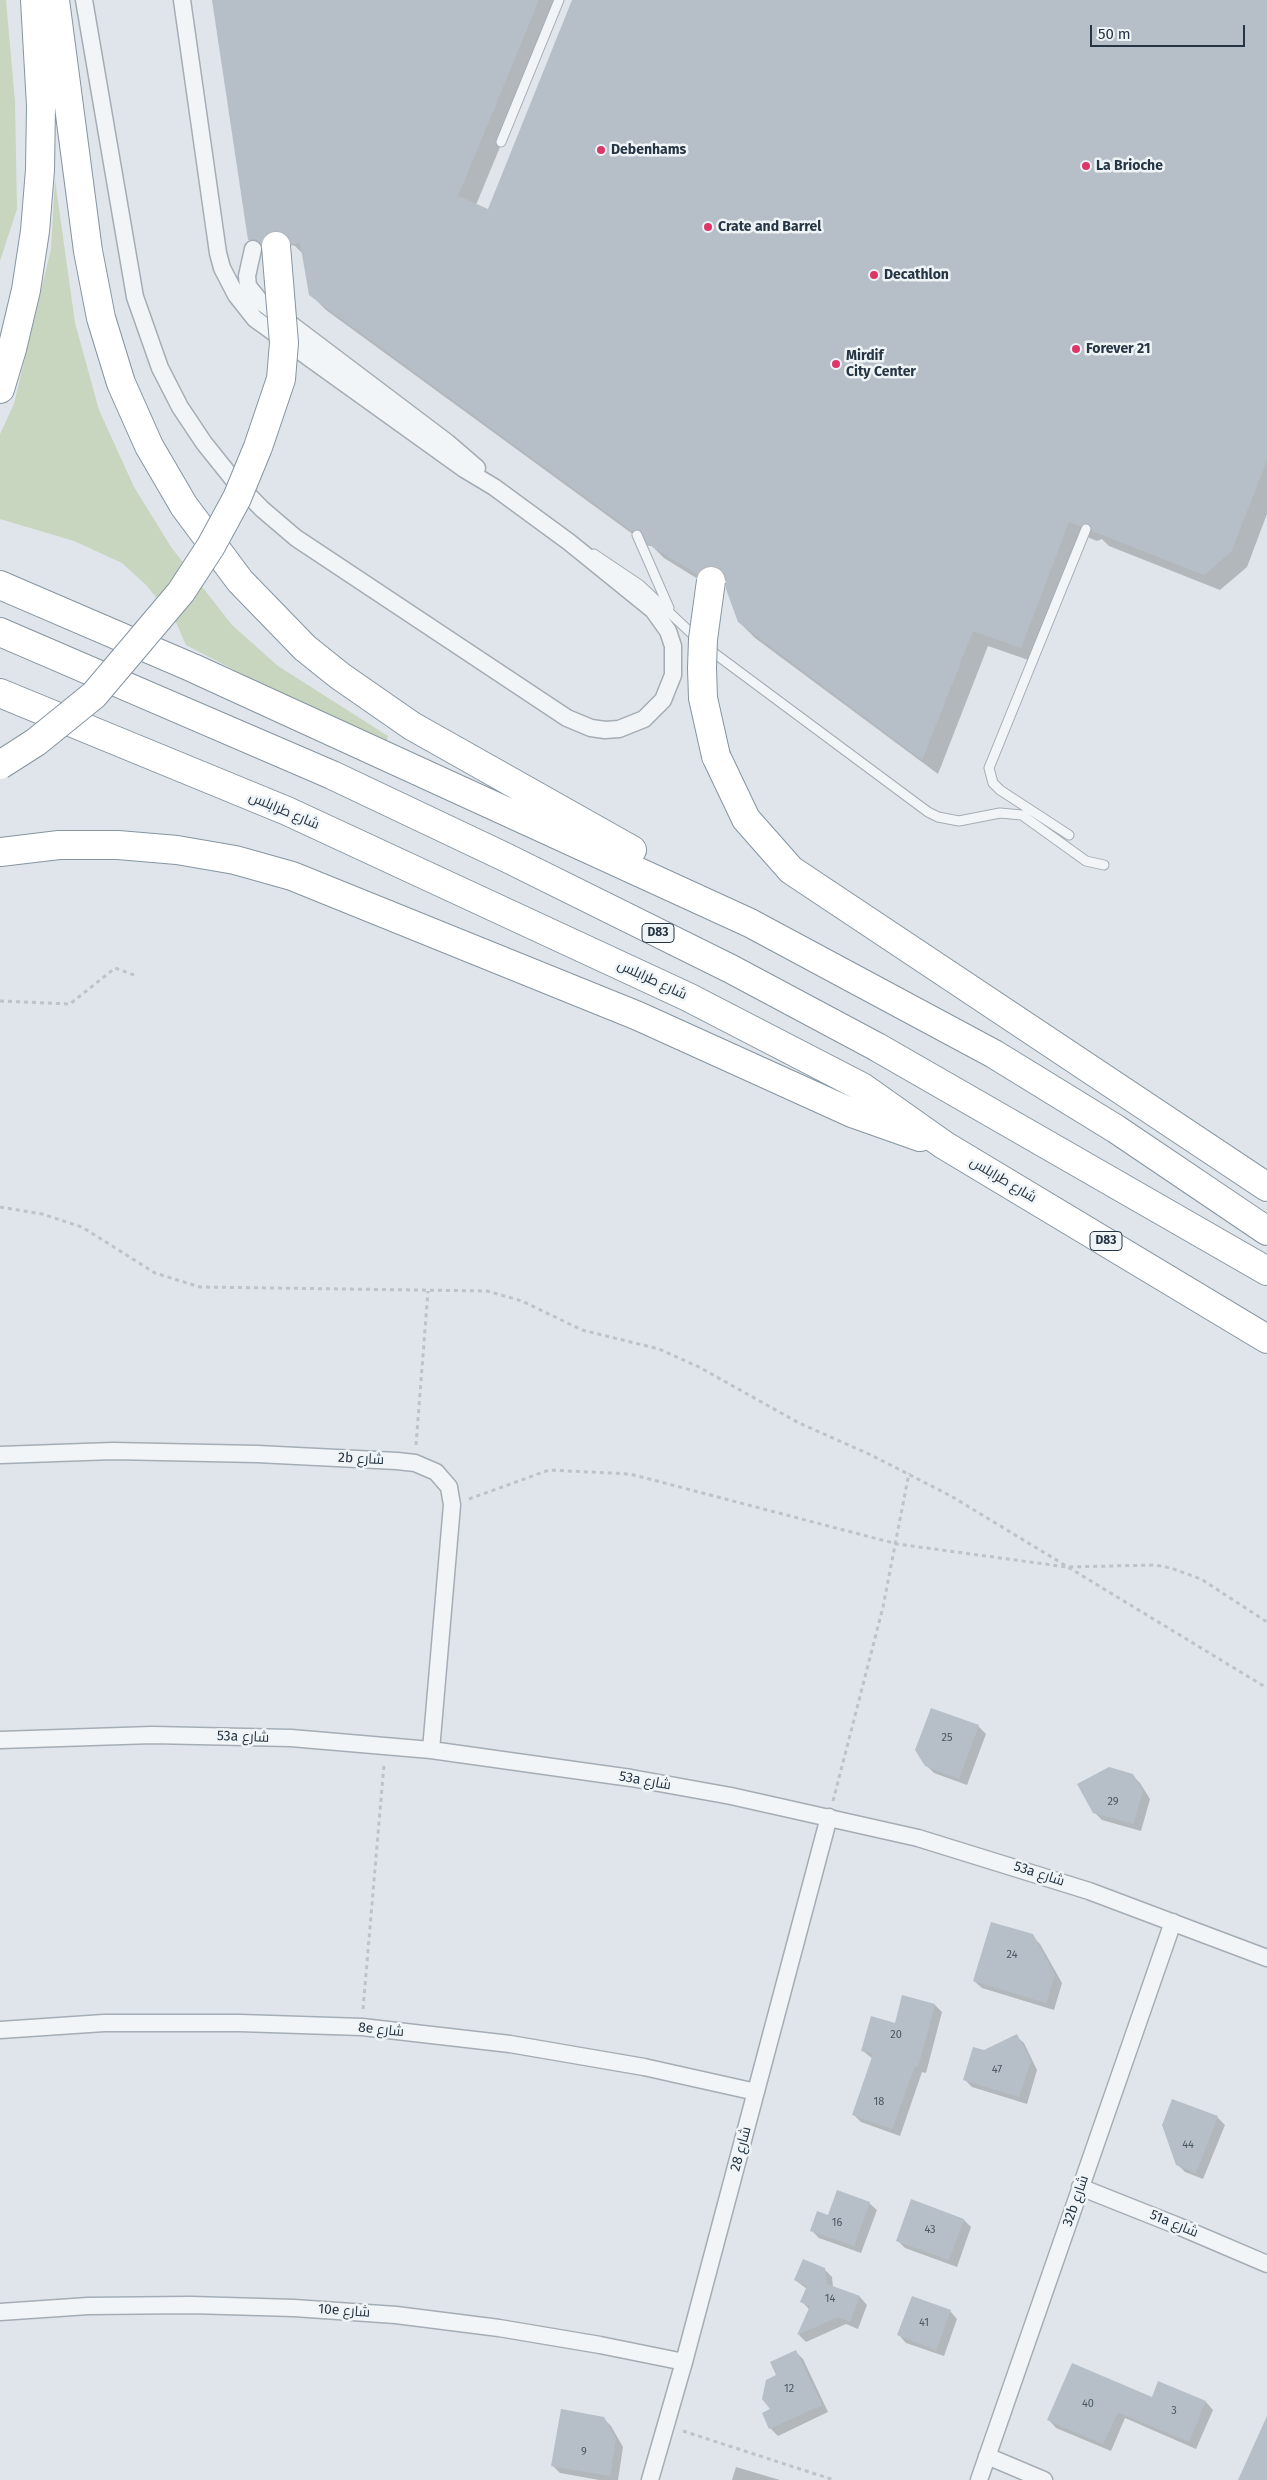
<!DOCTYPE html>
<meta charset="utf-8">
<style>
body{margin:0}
#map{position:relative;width:1267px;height:2480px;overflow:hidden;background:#dfe5ea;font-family:"Fira Sans",sans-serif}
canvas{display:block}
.scale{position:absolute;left:1090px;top:25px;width:155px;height:22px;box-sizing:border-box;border:2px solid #263543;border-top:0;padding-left:6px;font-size:15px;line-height:18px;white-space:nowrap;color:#263543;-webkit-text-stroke:4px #eff4f7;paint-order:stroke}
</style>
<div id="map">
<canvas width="1267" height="2480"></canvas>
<div class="scale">50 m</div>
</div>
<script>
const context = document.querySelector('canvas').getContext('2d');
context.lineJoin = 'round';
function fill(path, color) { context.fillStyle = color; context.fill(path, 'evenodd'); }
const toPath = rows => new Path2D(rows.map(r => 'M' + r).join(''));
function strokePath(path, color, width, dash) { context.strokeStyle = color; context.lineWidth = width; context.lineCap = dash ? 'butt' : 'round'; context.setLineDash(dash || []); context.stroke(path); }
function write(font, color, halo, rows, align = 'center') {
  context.font = font + ' "Fira Sans",Cairo,sans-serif'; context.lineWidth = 5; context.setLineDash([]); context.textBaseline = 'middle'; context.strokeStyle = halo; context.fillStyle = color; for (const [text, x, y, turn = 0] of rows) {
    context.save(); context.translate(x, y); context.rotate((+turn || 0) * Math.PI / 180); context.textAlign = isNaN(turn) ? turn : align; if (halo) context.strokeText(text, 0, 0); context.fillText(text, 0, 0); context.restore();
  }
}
fill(toPath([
 [0,0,6,0,15,102,17,209,0,261],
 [55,180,75,323,99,410,134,487,171,547,232,625,278,666,388,736,385,748,186,645,175,620,146,585,122,563,74,541,0,519,0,434,14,404,51,249]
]), '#c8d5bf');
fill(toPath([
 [213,0,561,0,476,205,489,210,574,0,1267,0,1267,514,1247,567,1220,590,1109,546,1102,539,1097,541,1085,536,1037,663,988,646,938,774,755,638,739,622,727,581,721,581,714,589,664,558,652,546,649,546,326,310,310,294,303,254,295,246,291,245,265,255,249,240],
 [978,1726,986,1734,967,1785,934,1773,926,1765],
 [1132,1775,1140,1783,1150,1799,1141,1831,1102,1820,1094,1812],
 [1032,1936,1040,1944,1062,1983,1054,2010,982,1988,974,1981],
 [903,1996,935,2005,942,2012,926,2073,922,2072,900,2136,861,2122,854,2115,873,2059,863,2051,896,2024],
 [1016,2036,1024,2043,1037,2070,1027,2104,972,2087,964,2079,984,2052],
 [1217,2117,1225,2125,1203,2179,1185,2172,1177,2164],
 [869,2203,877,2210,861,2253,819,2238,811,2230,829,2217],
 [964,2220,971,2227,957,2267,905,2248,897,2240],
 [824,2269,832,2277,833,2287,860,2297,867,2305,858,2329,846,2324,806,2342,799,2335,810,2310,802,2302,807,2289,795,2280],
 [950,2311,957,2319,944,2356,906,2343,899,2335],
 [796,2352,803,2359,828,2412,778,2436,770,2428,778,2376],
 [1159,2382,1206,2402,1213,2410,1196,2449,1125,2418,1111,2451,1056,2428,1049,2420,1152,2399],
 [603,2418,611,2426,623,2447,618,2480,599,2480,560,2473,553,2466],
 [736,2467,780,2480,732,2480]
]), '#0003');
fill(toPath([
 [212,0,539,0,458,196,488,209,572,0,1267,0,1267,460,1231,552,1204,575,1092,531,1091,526,1088,523,1080,526,1069,522,1021,648,973,631,922,760,738,622,726,589,726,576,720,568,713,566,706,566,697,574,659,551,647,543,640,530,632,531,309,295,300,243,291,244,289,237,283,232,275,230,267,233,261,244,256,239,248,240],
 [931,1708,979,1725,959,1779,925,1766,915,1750],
 [1109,1767,1133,1774,1143,1791,1133,1824,1093,1813,1077,1784],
 [991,1922,1033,1934,1055,1975,1046,2003,973,1981],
 [902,1995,935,2004,918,2067,915,2066,892,2129,852,2115,873,2054,861,2051,871,2016,895,2023],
 [1017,2034,1031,2061,1019,2097,963,2080,973,2047,984,2050],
 [1172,2099,1218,2116,1196,2173,1176,2165,1162,2125],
 [837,2190,870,2202,854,2246,810,2231,817,2211,828,2215],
 [911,2199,964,2219,949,2260,896,2241],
 [803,2259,825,2268,827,2284,860,2296,850,2322,838,2317,797,2335,810,2306,800,2302,807,2286,794,2280],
 [912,2296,951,2310,936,2350,897,2335],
 [796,2350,822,2405,769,2429,762,2413,770,2409,762,2399,766,2380,776,2375,770,2362],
 [1072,2363,1152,2397,1158,2381,1206,2401,1189,2442,1118,2412,1103,2444,1047,2420],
 [561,2409,604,2417,616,2439,610,2476,551,2466],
 [1267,2416,1267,2480,1238,2480]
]), '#b6bfc8');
const lane = toPath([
 [501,142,559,0],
 [637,535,669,608],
 [594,554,640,585,706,647,928,812,938,817,959,821,1000,813,1022,815,1086,861,1104,865],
 [1069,835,1000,790,993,783,989,768,1086,529]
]);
const street = toPath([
 [84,0,135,297,160,368,180,407,204,443,232,478,262,509,296,538,567,718,591,728,605,730,619,729,644,719,663,700,673,675,673,646,668,631,653,610,569,542,494,487,464,469,255,319,236,295,222,268,218,253,182,0],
 [253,249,247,276,248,286,260,301,448,443,477,468],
 [0,1455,113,1451,257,1454,397,1461,415,1463,436,1472,449,1487,452,1505,431,1750],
 [0,1740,152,1735,291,1738,431,1750,631,1778,731,1796,918,1838,1089,1891,1267,1958],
 [0,2030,104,2023,240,2023,362,2027,510,2044,644,2067,756,2092],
 [1080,2187,1178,2226,1267,2264],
 [0,2312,88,2306,191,2305,294,2308,396,2315,499,2328,600,2345,684,2362],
 [987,2456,1044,2480],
 [650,2480,684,2362,829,1817],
 [979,2480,1173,1922]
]);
const highway = toPath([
 [55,0,88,251,101,318,121,383,149,446,184,506,240,581,305,648,340,676,412,726,632,850],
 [0,389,12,349,26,290,35,231,40,170,41,106,35,0],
 [0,585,193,668,750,923,994,1054,1116,1129,1267,1231],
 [0,632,332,775,507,858,731,969,877,1047,1267,1271],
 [0,693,287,811,688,997,862,1087,944,1145,1267,1339],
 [716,756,746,819,791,870,1267,1187],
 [0,852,59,845,118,845,177,850,235,860,292,876,638,1016,852,1113,920,1137]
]);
strokePath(lane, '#a4adb5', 11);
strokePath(street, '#a4adb5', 19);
strokePath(highway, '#8595a2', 30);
strokePath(toPath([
 [0,1001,70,1004,115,968,134,975],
 [0,1207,42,1214,82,1227,155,1273,200,1287,487,1291,522,1301,582,1330,659,1349,699,1367,799,1423,871,1455,951,1496,1267,1688],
 [416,1445,428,1291],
 [469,1499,549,1470,630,1474,897,1544,1067,1567,1155,1565,1171,1568,1201,1579,1267,1622],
 [833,1801,883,1607,909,1473],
 [363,2009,384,1764],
 [683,2431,834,2480]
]), '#bdc3c9', 3, [4, 4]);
strokePath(lane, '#f2f5f8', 9);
strokePath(street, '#f2f5f8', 16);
strokePath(highway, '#fff', 28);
const highwayBridge = toPath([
 [711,581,703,639,702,668,703,698,716,756],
 [0,765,36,742,94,695,181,592,211,546,237,498,258,447,281,379,284,343,276,246]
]);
strokePath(highwayBridge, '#8595a2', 30, []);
strokePath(highwayBridge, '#fff', 28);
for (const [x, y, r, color] of [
 [601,150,5,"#dd3669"],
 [1086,166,5,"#dd3669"],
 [708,227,5,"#dd3669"],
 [874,275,5,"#dd3669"],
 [1076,349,5,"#dd3669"],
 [836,364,5,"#dd3669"]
]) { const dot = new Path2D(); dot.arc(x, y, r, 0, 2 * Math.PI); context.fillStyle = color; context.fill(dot); strokePath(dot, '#eff4f7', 2); }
write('11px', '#4a5864', null, [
 ["25",947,1738],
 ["29",1113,1802],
 ["24",1012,1955],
 ["20",896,2035],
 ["47",997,2070],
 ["18",879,2102],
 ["44",1188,2145],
 ["16",837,2223],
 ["43",930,2230],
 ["14",830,2299],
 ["41",924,2323],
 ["12",789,2389],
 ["40",1088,2404],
 ["3",1174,2411],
 ["9",584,2452]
]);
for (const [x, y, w] of [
 [658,933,32],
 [1106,1241,32]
]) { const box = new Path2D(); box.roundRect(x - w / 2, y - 9.5, w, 19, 4); context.fillStyle = '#eff4f7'; context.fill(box); strokePath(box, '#263543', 1); }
write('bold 12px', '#263543', null, [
 ["D83",658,933],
 ["D83",1106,1241]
]);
write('bold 14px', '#263543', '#eff4f7', [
 ["Debenhams",611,150],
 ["La Brioche",1096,166],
 ["Crate and Barrel",718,227],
 ["Decathlon",884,275],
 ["Forever 21",1086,349],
 ["Mirdif",846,356],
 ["City Center",846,372]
], 'left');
write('14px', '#263543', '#eff4f7', [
 ["شارع طرابلس",284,811,23],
 ["شارع طرابلس",652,980,25],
 ["شارع طرابلس",1003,1180,31],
 ["2b شارع",361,1459,3],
 ["53a شارع",243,1737,2],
 ["53a شارع",645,1781,10],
 ["53a شارع",1039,1874,18],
 ["8e شارع",381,2030,6],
 ["شارع 28",741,2149,-75],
 ["32b شارع",1076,2201,-71],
 ["51a شارع",1174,2224,22],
 ["10e شارع",344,2311,4]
]);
</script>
